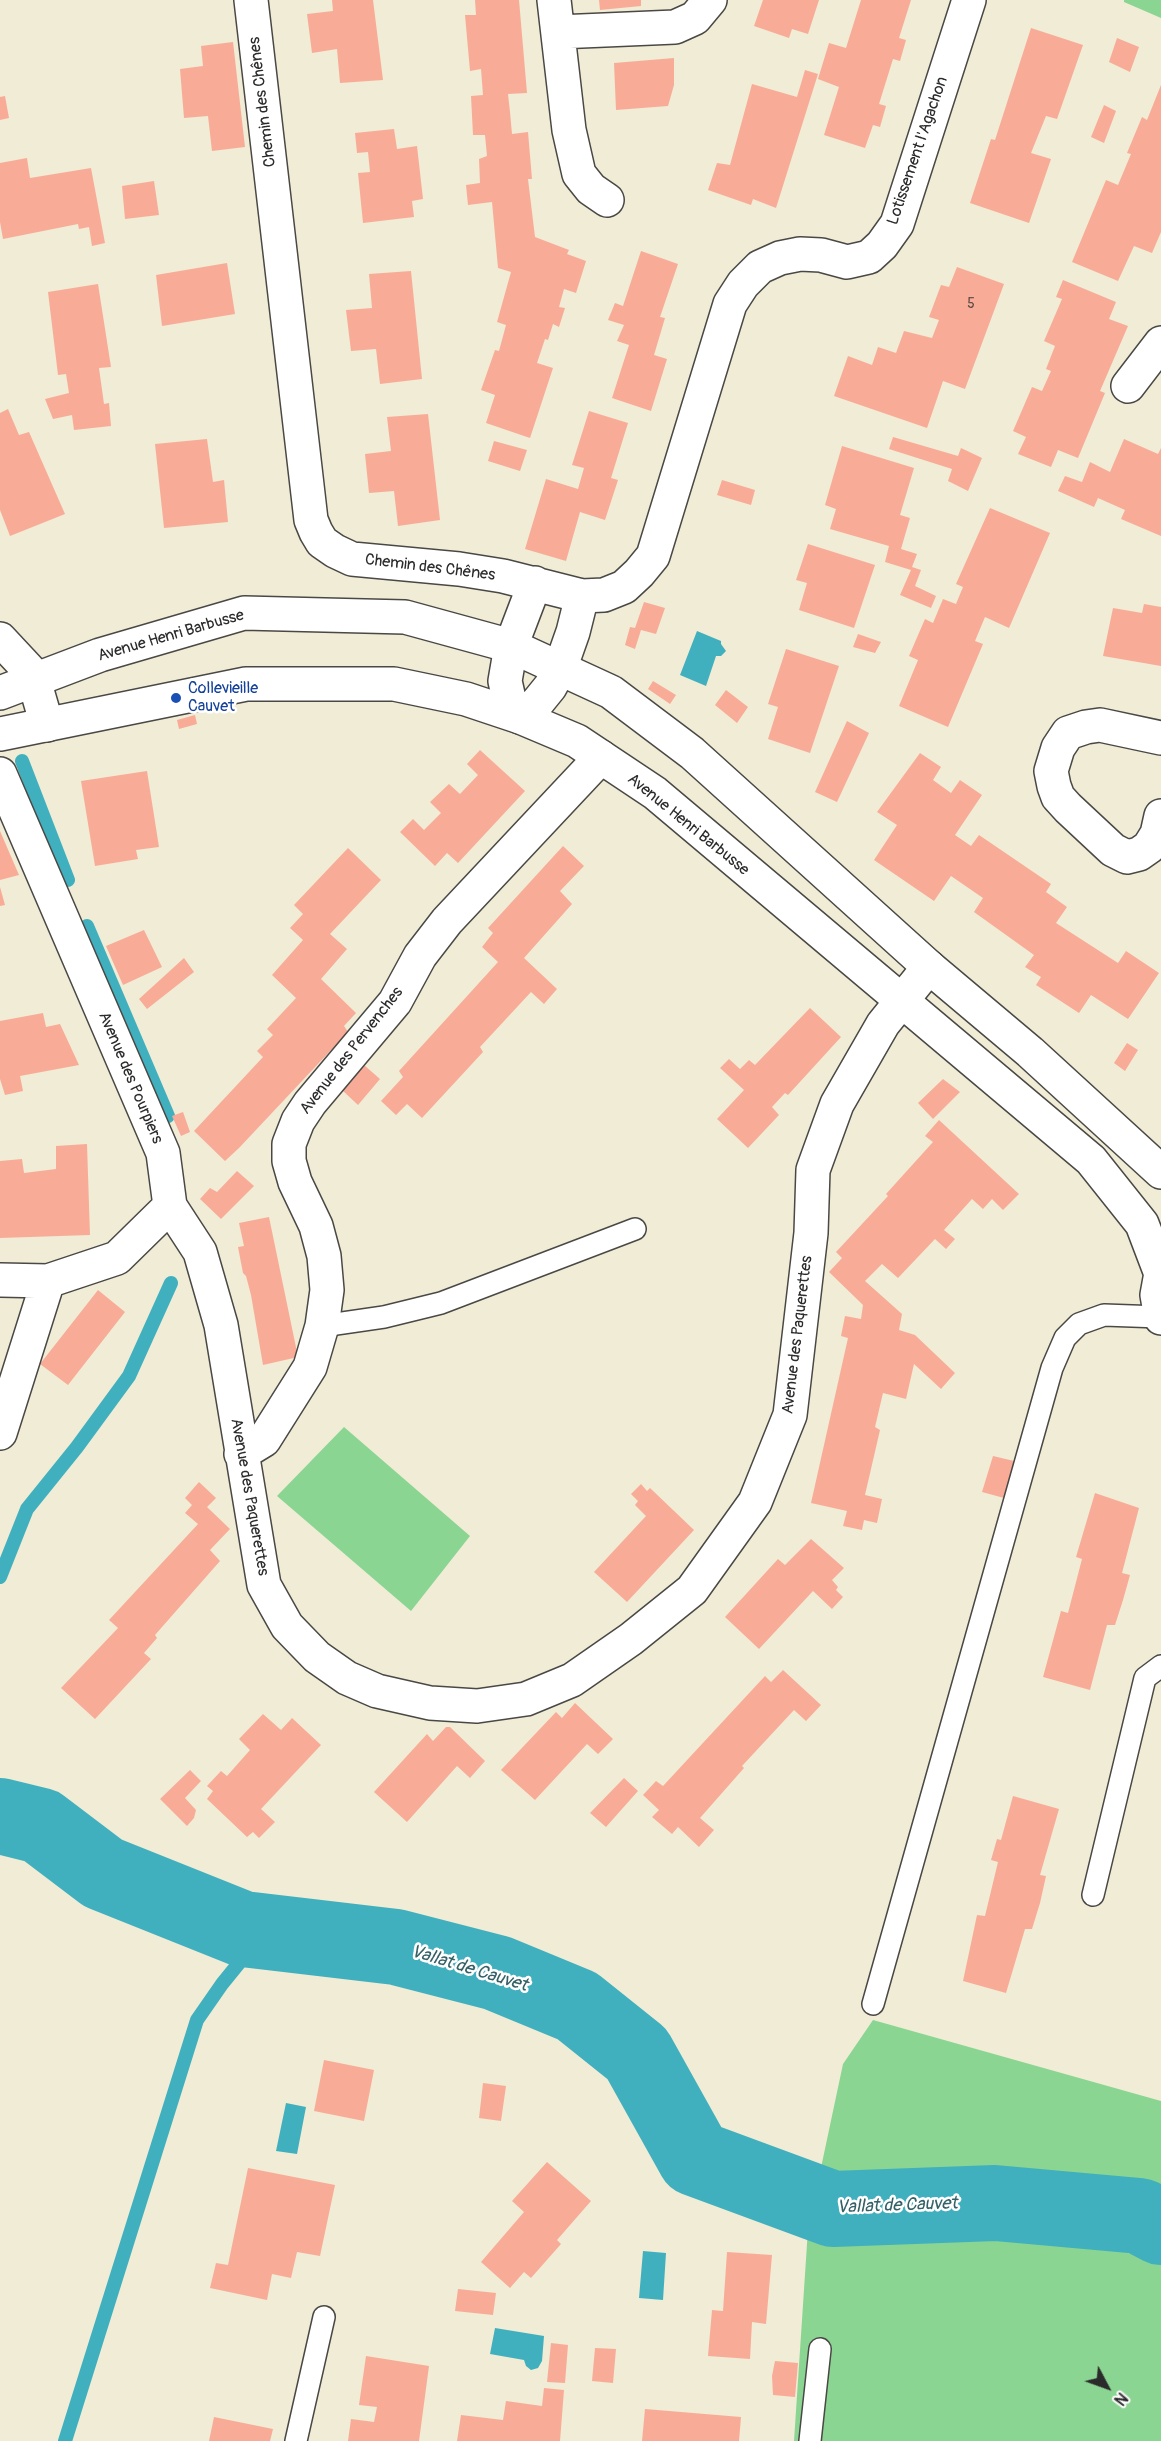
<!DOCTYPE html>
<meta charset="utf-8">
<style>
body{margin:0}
#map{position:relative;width:1161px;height:2441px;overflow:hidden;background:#f0ecd6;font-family:Pangolin,sans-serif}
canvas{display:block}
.north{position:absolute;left:1077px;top:2357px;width:60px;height:60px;-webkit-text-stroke:4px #fff;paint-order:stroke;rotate:131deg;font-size:16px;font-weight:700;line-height:24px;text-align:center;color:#2b2b2b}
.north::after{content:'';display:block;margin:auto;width:21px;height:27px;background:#2b2b2b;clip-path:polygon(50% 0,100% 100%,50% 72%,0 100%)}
</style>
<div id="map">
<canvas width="1161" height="2441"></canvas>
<div class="north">N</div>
</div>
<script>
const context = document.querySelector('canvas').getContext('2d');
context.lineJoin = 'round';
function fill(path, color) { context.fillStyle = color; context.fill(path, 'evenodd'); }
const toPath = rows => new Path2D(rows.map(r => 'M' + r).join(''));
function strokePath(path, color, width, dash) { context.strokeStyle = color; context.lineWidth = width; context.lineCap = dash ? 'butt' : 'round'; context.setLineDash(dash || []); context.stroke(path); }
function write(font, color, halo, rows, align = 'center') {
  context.font = font + ' Pangolin,sans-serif'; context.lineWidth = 5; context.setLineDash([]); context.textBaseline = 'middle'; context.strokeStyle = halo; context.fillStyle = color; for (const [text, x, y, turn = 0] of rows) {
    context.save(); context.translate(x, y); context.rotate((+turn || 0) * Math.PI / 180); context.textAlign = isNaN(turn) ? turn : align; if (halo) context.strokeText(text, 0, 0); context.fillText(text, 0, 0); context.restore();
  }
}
fill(toPath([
 [1124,0,1161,0,1161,18,1124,2],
 [344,1427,470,1536,411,1611,277,1496],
 [873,2020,1161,2101,1161,2441,794,2441,808,2229,843,2064]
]), '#8bd592');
fill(toPath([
 [697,631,721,641,721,644,726,651,721,656,716,656,706,686,680,675],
 [286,2103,306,2107,297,2154,276,2151],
 [643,2251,666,2253,663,2300,639,2298],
 [495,2328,544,2336,542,2361,538,2368,531,2370,526,2366,524,2360,490,2354]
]), '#41b0be');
strokePath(toPath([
 [22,761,68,880],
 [87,926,168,1116],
 [0,1577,27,1509,77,1447,129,1376,171,1283],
 [65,2441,197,2020,222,1984,265,1931]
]), '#41b0be', 14);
strokePath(toPath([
 [0,1816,41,1826,103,1873,243,1929,396,1947,497,1973,577,2006,637,2054,695,2158,833,2209,995,2203,1140,2216,1161,2227]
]), '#41b0be', 76);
fill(toPath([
 [332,0,373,0,383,80,340,83,337,49,312,53,307,14,333,11],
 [475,0,519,0,527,93,508,94,510,112,512,134,528,132,532,179,528,179,535,237,569,250,567,254,586,261,576,293,564,289,559,307,565,308,559,327,553,324,548,340,545,339,537,363,553,368,530,438,486,423,495,395,481,390,495,350,499,351,506,325,497,322,511,272,498,268,492,202,468,205,466,185,480,183,479,159,487,156,485,135,473,135,471,96,483,95,481,69,470,71,465,15,476,15],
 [599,0,641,0,641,6,600,10],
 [763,0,819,0,808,34,792,29,789,38,754,26],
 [861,0,911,0,899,38,906,40,900,61,893,59,879,104,886,106,880,127,873,125,865,148,824,135,839,87,818,79,829,43,846,48],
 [1031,28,1083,45,1057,119,1046,116,1031,153,1051,159,1029,223,970,203,991,139,995,140],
 [1117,38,1139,47,1130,72,1109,62],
 [233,42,245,147,212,151,208,116,184,118,180,69,203,66,201,46],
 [674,58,674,85,668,106,616,110,614,63],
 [805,70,818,74,776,208,753,199,751,205,708,190,717,163,730,165,752,84,797,97],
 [1161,85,1161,232,1152,253,1134,246,1118,281,1072,262,1106,180,1118,185,1131,154,1127,153,1142,117,1147,120],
 [5,96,9,118,0,120,0,97],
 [1104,105,1116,111,1104,143,1091,137],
 [394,129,397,149,417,146,423,199,412,201,414,217,363,223,358,173,370,172,368,152,357,153,355,133],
 [27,158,30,178,91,168,105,243,92,246,89,227,79,229,78,224,3,239,0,222,0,163],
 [154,181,159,215,125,219,122,186],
 [641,251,678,264,660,317,665,318,654,355,667,359,651,411,612,398,629,345,617,341,624,325,608,320,615,303,623,306],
 [227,263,235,314,162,326,156,275],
 [957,267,1004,284,965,389,943,381,927,428,834,396,848,356,872,365,878,347,896,353,904,331,932,338,939,320,929,317,941,285,949,287],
 [411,271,422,379,380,384,376,349,351,351,346,310,372,308,369,274],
 [1063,280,1116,302,1109,319,1128,326,1100,391,1105,393,1078,458,1058,450,1051,467,1018,454,1026,437,1013,431,1032,387,1042,391,1051,371,1046,369,1055,346,1044,341,1062,299,1056,297],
 [98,284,111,367,99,368,104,404,109,403,111,426,74,430,72,415,53,419,45,399,69,393,66,374,58,375,48,292],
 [8,409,19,435,29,432,65,514,10,536,0,510,0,413],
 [589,411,628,423,611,478,618,480,605,520,580,512,566,561,525,549,546,479,578,489,584,468,572,465],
 [428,414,440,520,398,526,394,491,369,493,365,454,391,451,387,417],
 [893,437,958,456,961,448,982,458,968,491,948,481,952,469,889,449],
 [207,439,213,482,224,480,228,522,164,528,155,444],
 [1124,439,1158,454,1161,448,1161,536,1121,519,1125,510,1098,498,1094,507,1058,491,1065,476,1082,482,1090,462,1110,472],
 [494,441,527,450,520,471,488,461],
 [842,446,914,468,900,515,910,518,901,549,917,554,912,567,921,570,915,586,936,596,931,608,900,595,911,570,885,562,889,546,830,529,836,509,825,505],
 [722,480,755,490,751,505,717,495],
 [990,508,1050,533,1009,628,985,617,975,641,983,644,948,727,899,706,918,660,909,656,925,619,933,623,943,599,956,604,963,587,956,584],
 [808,544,875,565,854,628,799,610,807,583,796,580],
 [644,602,665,608,656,634,641,630,635,649,625,645,630,627,635,628],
 [1144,604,1161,607,1161,666,1103,656,1113,608,1142,613],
 [858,634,881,642,875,653,853,647],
 [786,649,839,666,810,753,768,739,778,707,768,704],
 [653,681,676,695,670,704,648,689],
 [726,690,748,707,737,723,715,705],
 [195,715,197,724,179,729,177,720],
 [847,721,869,733,837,802,815,792],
 [480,750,525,791,458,863,447,853,435,866,400,832,413,819,424,830,441,813,430,802,449,784,460,794,478,775,467,764],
 [920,753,941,767,933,780,951,793,960,780,982,795,955,835,971,846,979,835,1051,884,1046,892,1067,907,1056,923,1118,963,1126,951,1159,973,1128,1019,1091,995,1079,1013,1036,985,1041,977,1025,967,1034,955,974,912,983,898,951,876,934,901,874,860,897,825,877,812],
 [147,771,159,847,136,850,138,859,95,866,81,781],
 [0,831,19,875,0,880],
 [563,846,584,866,560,891,572,904,524,958,557,989,544,1004,531,992,480,1047,483,1052,422,1118,407,1104,396,1115,381,1101,403,1077,399,1071,498,962,482,947,493,933,488,928],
 [348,848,381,880,330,934,347,949,321,979,356,1013,344,1026,348,1032,239,1148,225,1161,194,1131,263,1057,257,1051,273,1035,267,1029,296,998,272,975,303,940,290,928,303,914,294,905],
 [0,887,5,905,0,906],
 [144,930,162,967,123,985,106,946],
 [184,958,194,972,147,1009,139,999],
 [810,1008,841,1037,788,1095,785,1093,772,1107,779,1115,748,1148,717,1119,744,1090,720,1068,729,1059,740,1069,749,1060,755,1065],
 [43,1013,46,1027,60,1024,79,1065,20,1076,23,1091,5,1095,0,1079,0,1021],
 [1127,1043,1138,1050,1125,1071,1114,1063],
 [364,1065,380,1079,358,1105,342,1090],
 [943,1079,960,1092,933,1119,918,1103],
 [183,1112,190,1132,181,1136,172,1116],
 [939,1120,1019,1194,1003,1210,992,1199,983,1209,972,1199,944,1230,955,1239,946,1249,935,1239,898,1278,882,1264,865,1281,902,1314,899,1330,915,1335,955,1373,941,1389,914,1364,906,1399,883,1393,875,1427,880,1430,865,1495,882,1499,877,1523,864,1520,862,1530,843,1526,847,1511,811,1503,848,1338,841,1336,845,1316,861,1319,863,1305,829,1272,842,1258,836,1252,888,1196,886,1194,933,1142,925,1136],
 [87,1144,90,1235,0,1238,0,1161,22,1159,24,1173,56,1169,56,1146],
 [237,1171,254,1186,221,1219,200,1199,210,1188,217,1192],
 [269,1217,298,1357,263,1365,251,1295,246,1276,243,1273,238,1247,244,1246,239,1223],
 [98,1290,125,1312,68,1385,40,1364],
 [993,1456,1014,1461,1004,1498,982,1492],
 [199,1482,216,1498,207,1507,230,1529,210,1550,220,1561,155,1635,157,1638,144,1653,151,1659,95,1719,61,1688,118,1628,109,1620,198,1524,185,1513,192,1505,185,1498],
 [641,1484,647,1491,650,1488,694,1530,627,1602,594,1572,646,1516,635,1505,638,1501,631,1494],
 [1095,1493,1139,1508,1122,1573,1130,1575,1123,1600,1115,1625,1107,1625,1090,1690,1043,1677,1061,1611,1068,1613,1082,1559,1076,1557],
 [811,1539,844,1568,832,1580,838,1587,836,1590,843,1597,832,1609,813,1591,759,1649,725,1617,778,1559,785,1565],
 [783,1670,821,1705,806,1721,794,1710,742,1766,744,1768,700,1818,714,1830,699,1847,678,1827,672,1834,652,1817,659,1810,643,1795,656,1781,663,1786,765,1676,771,1682],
 [575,1703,613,1739,598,1754,587,1744,535,1800,501,1770,556,1712,562,1718],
 [263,1714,281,1730,292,1718,321,1745,261,1809,275,1822,259,1838,253,1832,247,1837,207,1799,213,1791,207,1786,221,1771,227,1776,250,1750,239,1739],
 [446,1727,450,1727,485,1761,470,1778,457,1766,407,1822,374,1792,427,1734,433,1741],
 [190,1770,201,1781,185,1798,196,1810,194,1818,187,1826,160,1799],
 [624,1778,638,1791,606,1827,590,1813],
 [1013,1796,1059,1809,1040,1875,1046,1876,1040,1903,1032,1929,1025,1929,1006,1993,963,1981,977,1915,985,1916,998,1862,991,1860,997,1839,1001,1840],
 [324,2060,374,2070,364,2121,314,2111],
 [483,2083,506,2086,501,2121,479,2118],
 [547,2162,591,2201,557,2240,561,2244,531,2278,524,2272,510,2288,481,2262,524,2212,512,2201],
 [248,2168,335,2185,320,2256,297,2252,291,2278,272,2274,267,2300,210,2288,216,2263,228,2265],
 [727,2252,772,2255,766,2324,752,2322,750,2359,708,2356,712,2310,723,2311],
 [458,2289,496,2293,493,2315,455,2311],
 [551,2343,568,2345,565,2383,547,2382],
 [595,2348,616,2349,613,2383,592,2381],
 [366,2356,429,2366,419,2441,348,2441,351,2419,374,2422,377,2407,359,2405],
 [775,2361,798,2363,795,2397,773,2395,772,2376],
 [544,2388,564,2390,560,2441,457,2441,461,2415,503,2420,506,2401,542,2406],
 [645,2409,741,2417,739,2441,642,2441],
 [214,2417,273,2429,270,2441,209,2441]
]), '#f8ac97');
const lane = toPath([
 [322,1326,384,1317,441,1303,635,1229],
 [1093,1895,1145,1678,1161,1666],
 [873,2004,1052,1368,1065,1338,1079,1324,1104,1315,1160,1317],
 [296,2441,324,2317],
 [810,2441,820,2349]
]);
const street = toPath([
 [251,0,311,520,316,532,322,542,335,551,352,559,459,569,503,576,582,596,604,595,624,587,639,573,653,556,730,304,743,284,760,267,780,258,800,254,821,255,847,262,869,257,882,245,897,224,969,0],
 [554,0,569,130,579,174,591,189,607,200],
 [558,32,675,27,695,18,710,0],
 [1128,386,1161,343],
 [535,583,511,646,505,681,509,699,520,717,537,703,550,687,560,669,573,632,582,596],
 [0,639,28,669,34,680,47,725],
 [1161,738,1100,725,1086,727,1068,733,1058,748,1051,771,1054,786,1058,797,1068,808,1113,850,1127,857,1139,854,1149,847,1157,834,1161,816],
 [0,774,163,1153,170,1206,117,1258,48,1281,0,1280],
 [170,1206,200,1252,221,1325,264,1585,287,1626,317,1657,347,1678,377,1691,430,1703,477,1706,526,1699,572,1680,631,1639,692,1590,755,1502,790,1415,811,1233,813,1170,837,1104,883,1024,929,967],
 [0,1433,48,1281],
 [241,1454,264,1440,310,1367,322,1326,327,1290,324,1256,316,1226,295,1182,289,1161,289,1144,298,1121,310,1103,395,1002,420,956,447,921,601,757]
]);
const secondary = toPath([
 [0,693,100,655,244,613,405,617,511,646,611,692,692,753,929,967,1030,1052,1161,1172],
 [0,734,246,684,394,684,466,699,520,717,577,741,655,793,1091,1160,1142,1224,1161,1274],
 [1161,1273,1157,1295,1161,1318]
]);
strokePath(lane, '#494845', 24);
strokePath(street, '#494845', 36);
strokePath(secondary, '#494845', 36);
strokePath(lane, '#fff', 21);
strokePath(street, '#fff', 33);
strokePath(secondary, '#fff', 33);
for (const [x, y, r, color] of [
 [176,698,6,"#1a4fb4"]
]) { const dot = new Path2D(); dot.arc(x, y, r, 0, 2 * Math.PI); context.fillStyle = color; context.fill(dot); strokePath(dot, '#fff', 2); }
write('14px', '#5e4b46', null, [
 ["5",971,304]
]);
write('16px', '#2b2b2b', '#fff', [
 ["Chemin des Chênes",263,102,-97],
 ["Lotissement l'Agachon",918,151,-71],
 ["Chemin des Chênes",430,568,7],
 ["Avenue Henri Barbusse",171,636,-16],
 ["Avenue Henri Barbusse",688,825,39],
 ["Avenue des Pervenches",352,1051,-52],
 ["Avenue des Pourpiers",130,1078,67],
 ["Avenue des Paquerettes",798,1335,-83],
 ["Avenue des Paquerettes",249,1497,80]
]);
write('16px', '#164399', '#fff', [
 ["Collevieille",188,689],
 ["Cauvet",188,707]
], 'left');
write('italic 18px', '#346066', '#fff', [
 ["Vallat de Cauvet",469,1969,17],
 ["Vallat de Cauvet",897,2206,-2]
]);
</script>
